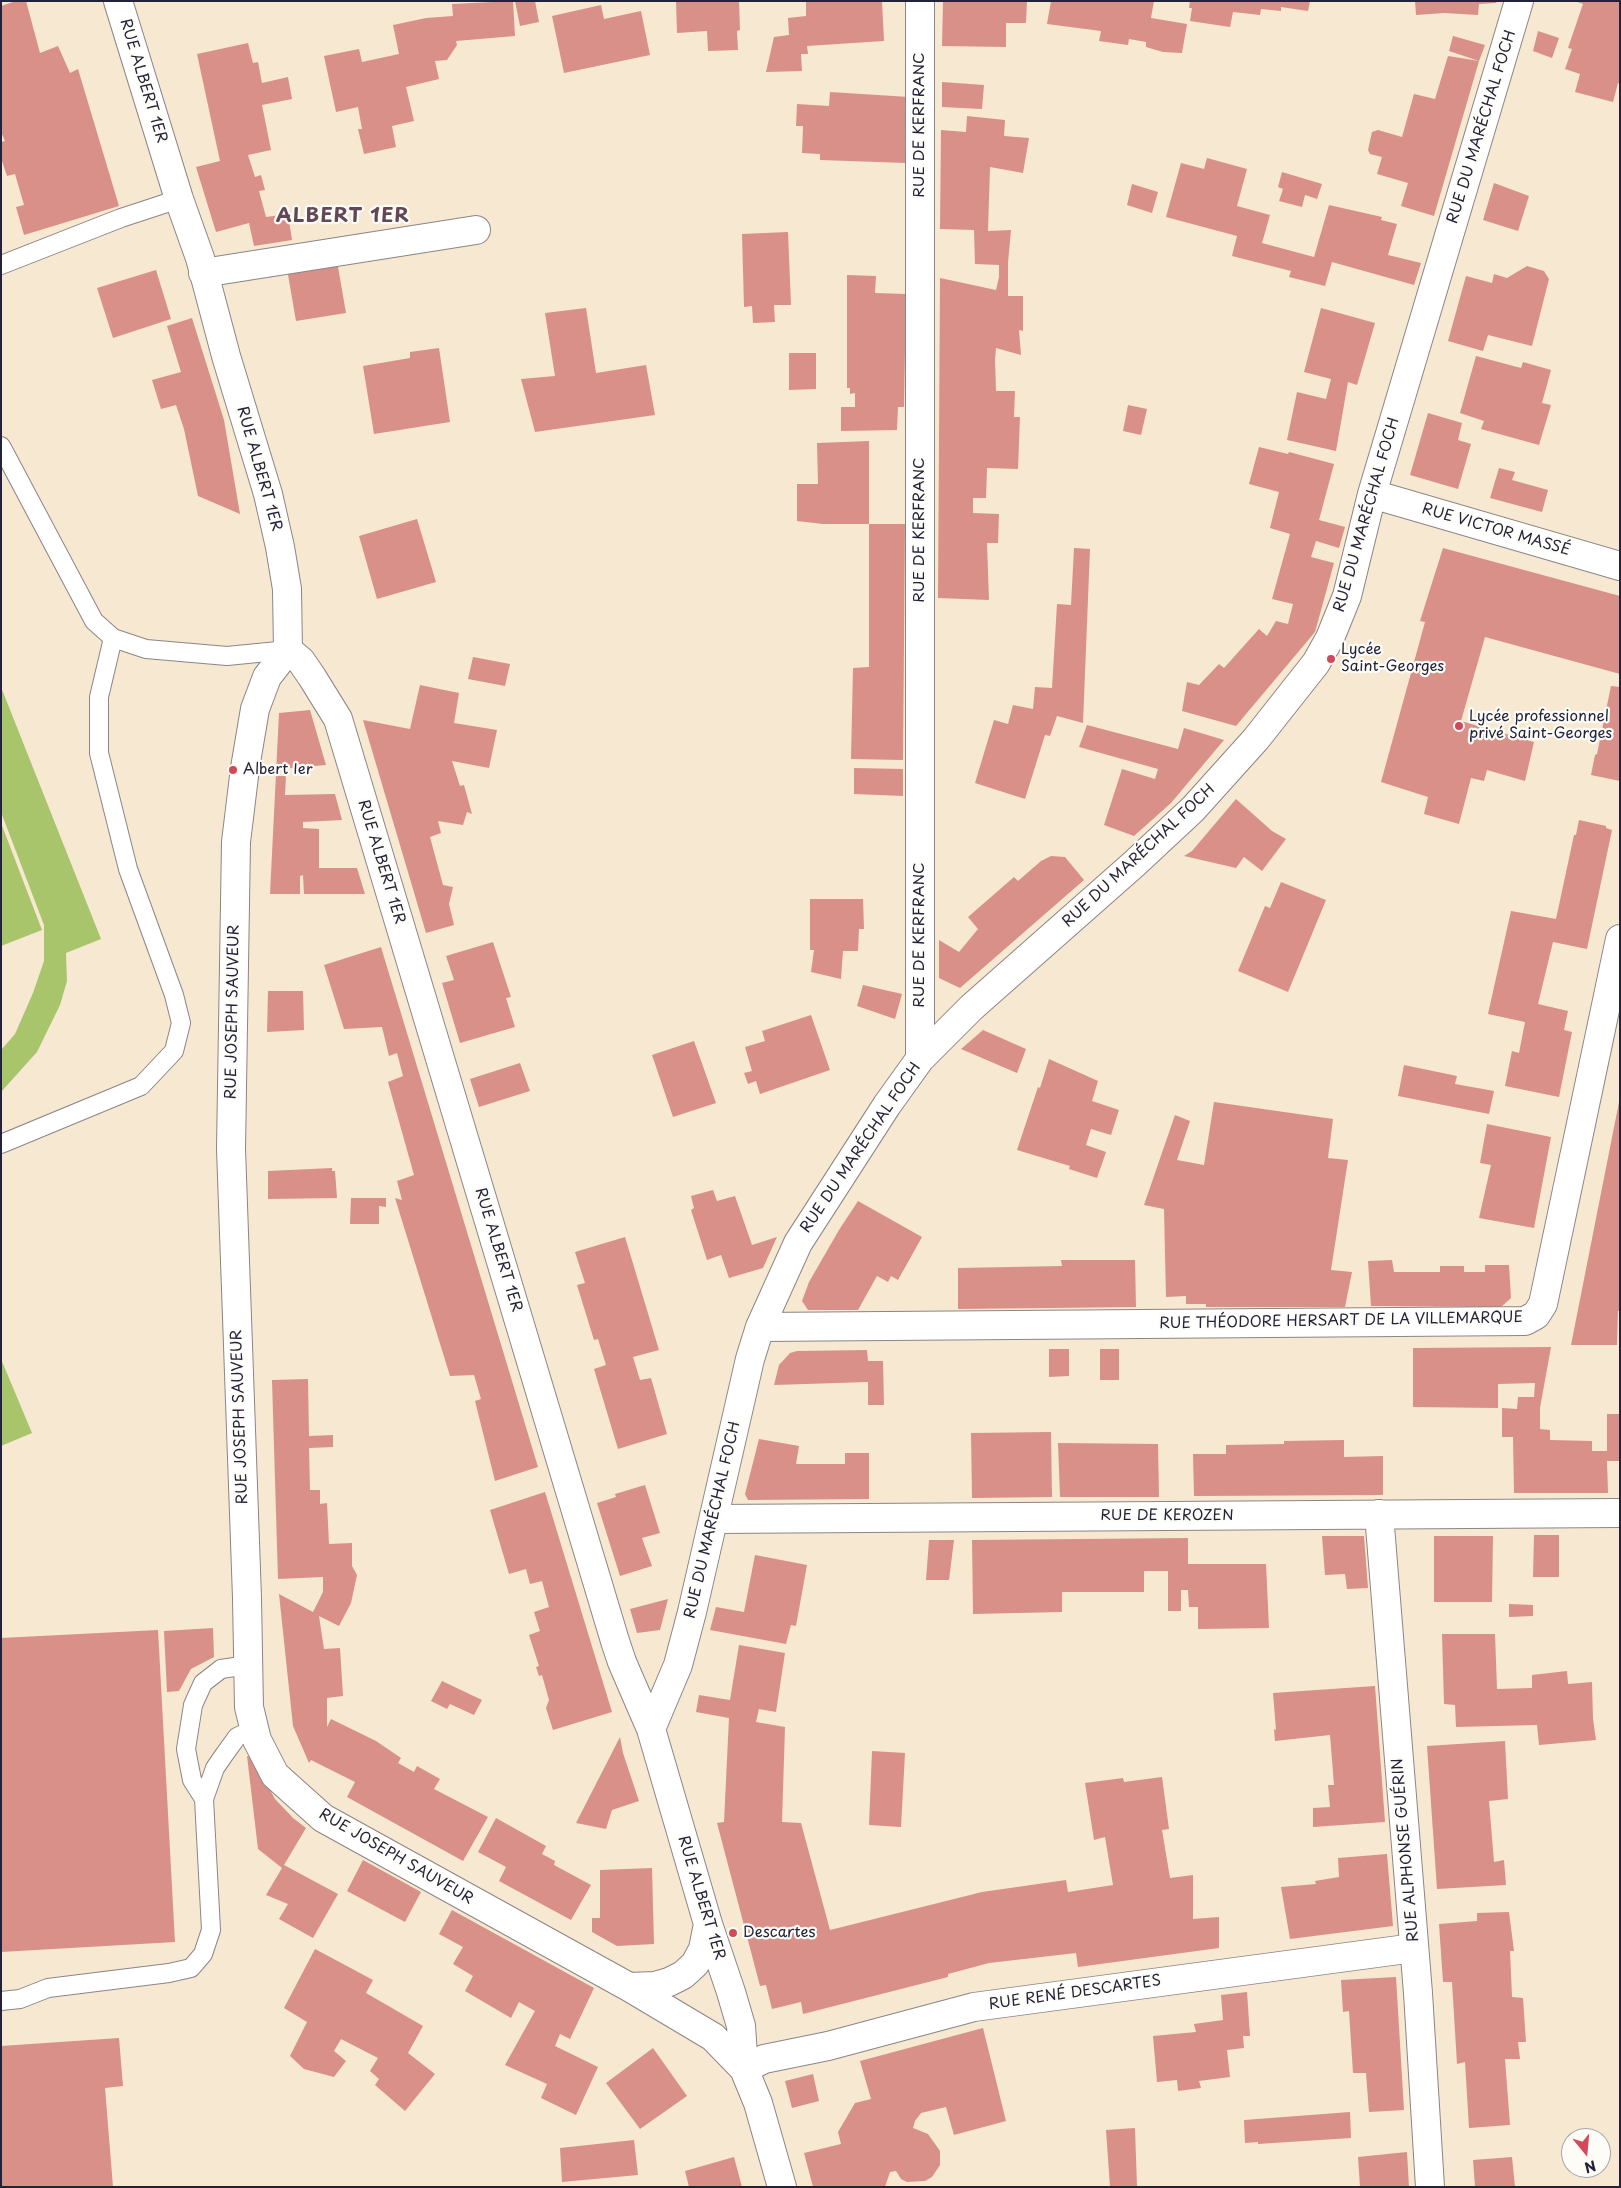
<!DOCTYPE html>
<meta charset="utf-8">
<style>
body{margin:0}
#map{position:relative;width:1621px;height:2188px;overflow:hidden;background:#f7e8d2;font-family:"Playpen Sans",sans-serif}
canvas{display:block}
.frame{position:absolute;inset:0;border:2px solid #22223b;pointer-events:none}
.north{position:absolute;left:1561px;top:2128px;width:50px;height:50px;box-sizing:border-box;background:#fdfcf7;border:1px solid #a5a5ac;border-radius:50%;rotate:163deg;font-size:14px;font-weight:700;line-height:20px;text-align:center;color:#22223b}
.north::after{content:'';display:block;margin:auto;width:18px;height:22px;background:#d1495b;clip-path:polygon(50% 0,100% 100%,50% 72%,0 100%)}
</style>
<div id="map">
<canvas width="1621" height="2188"></canvas>
<div class="frame"></div>
<div class="north">N</div>
</div>
<script>
const context = document.querySelector('canvas').getContext('2d');
context.lineJoin = 'round';
function fill(path, color) { context.fillStyle = color; context.fill(path, 'evenodd'); }
const toPath = rows => new Path2D(rows.map(r => 'M' + r).join(''));
function strokePath(path, color, width, dash) { context.strokeStyle = color; context.lineWidth = width; context.lineCap = dash ? 'butt' : 'round'; context.setLineDash(dash || []); context.stroke(path); }
function write(font, color, halo, rows, align = 'center') {
  context.font = font + ' "Playpen Sans",sans-serif'; context.lineWidth = 4.5; context.setLineDash([]); context.textBaseline = 'middle'; context.strokeStyle = halo; context.fillStyle = color; for (const [text, x, y, turn = 0] of rows) {
    context.save(); context.translate(x, y); context.rotate((+turn || 0) * Math.PI / 180); context.textAlign = isNaN(turn) ? turn : align; if (halo) context.strokeText(text, 0, 0); context.fillText(text, 0, 0); context.restore();
  }
}
fill(toPath([
 [1,687,101,939,66,953,67,981,60,1005,37,1052,1,1092,1,1050,15,1034,33,993,44,961,44,925,1,812],
 [1,823,42,930,1,946],
 [1,1359,32,1433,1,1446]
]), '#a8c56c');
fill(toPath([
 [16,1,26,1,40,53,58,46,70,73,78,69,119,206,24,235,16,207,24,205,15,174,7,176,1,158,1,142,5,141,1,132,1,6],
 [513,1,515,36,456,41,457,45,447,60,435,61,439,79,406,87,414,121,392,126,396,147,364,154,358,129,362,129,358,107,336,112,324,56,359,49,362,62,399,54,393,25,426,18,453,16,452,4],
 [515,1,535,1,539,22,520,26],
 [676,1,739,1,740,30,737,31,738,50,708,51,707,31,677,33],
 [806,1,882,1,884,41,807,46,808,54,801,54,802,71,766,72,774,37,789,35,788,18,806,16],
 [943,1,1027,1,1026,23,1006,23,1006,47,942,46],
 [1051,1,1154,1,1151,18,1187,24,1182,53,1163,52,1146,47,1146,42,1129,39,1128,45,1099,41,1101,31,1047,24],
 [1190,1,1310,1,1308,11,1281,7,1281,11,1261,9,1260,15,1233,12,1230,27,1190,21,1192,8,1189,8],
 [1415,1,1497,1,1496,3,1479,4,1478,15,1444,13,1416,15],
 [1575,1,1620,1,1620,83,1618,83,1613,102,1575,92,1580,74,1565,69,1572,49,1568,48,1583,4],
 [601,5,604,19,641,11,650,55,564,73,552,16],
 [1538,31,1559,38,1552,58,1533,51],
 [1453,36,1485,45,1479,61,1449,51],
 [248,43,253,63,258,62,262,83,288,77,292,99,262,105,271,150,248,155,255,177,261,175,265,190,259,191,266,217,288,214,292,240,254,246,249,223,216,232,196,167,220,161,197,54],
 [1448,56,1479,61,1434,216,1401,206,1408,183,1377,174,1382,157,1370,154,1368,150,1372,132,1378,130,1402,137,1414,94,1435,99],
 [942,82,984,85,982,109,942,107],
 [830,92,909,97,906,163,820,160,820,154,802,153,803,126,796,126,797,104,829,106],
 [967,116,1005,120,1004,136,1029,138,1023,173,990,167,988,231,1011,230,1008,263,1008,296,1023,296,1023,331,1019,330,1021,355,996,348,995,360,996,391,1015,391,1014,417,1020,417,1018,469,987,468,986,498,973,498,973,513,999,514,998,543,987,543,989,600,938,598,940,278,996,290,999,277,999,265,975,264,974,230,940,229,941,130,966,132],
 [1207,158,1247,169,1237,206,1270,215,1262,243,1314,257,1329,205,1382,217,1381,220,1397,224,1388,255,1421,263,1414,285,1332,262,1325,286,1289,277,1291,271,1232,256,1237,236,1166,217,1181,163,1204,169],
 [1282,172,1322,184,1317,199,1305,195,1302,207,1279,201,1283,189,1278,187],
 [1494,183,1529,196,1518,231,1483,220],
 [1132,184,1158,192,1152,213,1127,205],
 [788,232,791,305,774,305,775,322,753,323,752,306,744,307,742,234],
 [337,261,346,313,296,321,287,269],
 [1527,266,1544,271,1549,279,1532,346,1488,335,1483,351,1448,341,1466,276,1492,283,1494,274,1507,278],
 [156,270,171,319,113,338,97,288],
 [847,275,876,276,875,293,906,294,904,407,898,407,897,430,841,431,841,407,855,407,855,393,850,394,850,388,847,388],
 [586,308,596,373,646,365,655,415,535,432,521,379,555,376,545,313],
 [1321,308,1375,323,1357,385,1348,382,1336,451,1287,440,1297,392,1326,399,1331,379,1304,372],
 [192,318,224,420,240,514,198,496,184,429,176,405,161,409,152,380,181,372,167,326],
 [439,348,450,422,374,434,363,366,410,358,410,352],
 [789,353,816,353,816,389,789,390],
 [1476,356,1521,368,1523,362,1551,370,1542,403,1551,405,1539,445,1481,429,1484,421,1460,413],
 [1128,405,1147,409,1141,435,1123,431],
 [1428,413,1462,423,1458,440,1471,444,1458,489,1410,475],
 [869,441,869,524,823,524,797,521,797,484,818,484,817,443],
 [1259,447,1288,454,1289,452,1334,464,1319,520,1345,527,1339,548,1316,541,1311,557,1334,563,1315,632,1236,726,1182,711,1187,682,1199,685,1219,664,1224,668,1259,629,1267,636,1276,621,1288,624,1293,604,1272,599,1290,534,1270,528,1279,492,1249,484],
 [1499,468,1515,472,1512,480,1548,490,1542,512,1490,498],
 [417,519,436,582,377,599,359,536],
 [869,524,905,524,903,760,851,759,853,668,869,667],
 [1074,548,1090,549,1083,723,1057,716,1050,736,1045,735,1025,799,975,783,994,720,1008,724,1013,705,1033,709,1035,687,1052,688,1057,604,1071,605],
 [1443,548,1620,596,1620,674,1485,637,1461,721,1534,742,1525,781,1487,770,1484,781,1471,778,1459,824,1424,814,1428,797,1381,782,1425,622,1420,621],
 [473,657,510,664,505,686,468,679],
 [420,685,459,693,454,723,497,730,489,768,452,761,460,786,464,785,472,814,467,812,463,825,438,821,441,833,430,837,443,885,453,887,449,904,454,925,426,933,363,720,410,729],
 [1611,686,1620,687,1620,781,1591,775,1595,755,1597,754],
 [310,710,326,765,280,769,279,776,286,776,285,795,335,794,342,820,303,822,303,828,319,829,319,868,357,868,365,894,304,894,303,875,300,876,300,894,270,894,279,713],
 [1087,725,1178,749,1184,728,1224,740,1171,803,1134,836,1104,825,1122,769,1155,779,1158,769,1079,747],
 [854,768,903,769,903,796,854,794],
 [1236,799,1272,831,1286,839,1262,871,1244,857,1236,868,1184,856,1192,851],
 [1579,820,1606,826,1606,828,1612,830,1587,949,1553,942,1538,1004,1568,1011,1564,1030,1572,1032,1559,1097,1505,1086,1512,1051,1519,1053,1525,1022,1488,1014,1511,911,1556,919,1574,835,1576,835],
 [1051,856,1065,857,1084,880,960,988,939,978,939,940,959,952,978,929,968,917,1014,877,1018,881,1041,861],
 [1281,882,1326,900,1288,992,1238,971,1265,906,1270,908],
 [810,899,863,899,864,929,859,929,858,951,843,951,841,979,811,972,814,950,810,950],
 [493,942,511,997,506,998,515,1027,460,1043,442,983,454,980,446,956],
 [381,947,538,1467,495,1481,475,1401,481,1399,474,1375,450,1376,395,1198,402,1200,397,1181,414,1175,388,1082,403,1076,397,1053,389,1056,382,1027,344,1029,324,965],
 [863,985,902,994,895,1019,857,1006],
 [268,991,303,991,304,1030,267,1032],
 [811,1015,830,1070,760,1094,756,1081,748,1084,744,1073,752,1071,745,1047,765,1041,762,1031],
 [983,1030,1026,1049,1017,1073,961,1049],
 [694,1041,716,1103,673,1117,652,1055],
 [1049,1059,1098,1081,1092,1101,1119,1110,1111,1135,1091,1129,1086,1145,1106,1152,1097,1178,1069,1169,1070,1166,1017,1150,1038,1087,1040,1088],
 [520,1063,530,1091,479,1107,470,1079],
 [1404,1065,1457,1076,1455,1084,1494,1091,1489,1114,1398,1096],
 [1214,1102,1333,1119,1328,1158,1348,1160,1331,1270,1352,1272,1345,1307,1206,1307,1206,1304,1186,1304,1186,1296,1166,1297,1164,1209,1144,1205,1175,1115,1190,1121,1177,1160,1204,1165],
 [1619,1102,1620,1311,1618,1311,1617,1345,1571,1345],
 [1487,1124,1551,1137,1534,1228,1479,1218,1491,1165,1480,1163],
 [332,1168,332,1171,335,1171,337,1198,268,1199,268,1171],
 [713,1190,717,1201,735,1196,752,1245,777,1237,763,1268,729,1278,721,1255,707,1260,691,1210,694,1208,691,1196],
 [351,1198,386,1198,386,1207,379,1206,379,1224,350,1224],
 [858,1201,922,1237,898,1280,891,1276,888,1282,877,1276,858,1310,808,1310,802,1301,809,1282,839,1230],
 [625,1237,659,1350,633,1357,640,1380,651,1378,667,1434,618,1449,594,1369,606,1365,598,1339,594,1340,577,1285,585,1283,575,1252],
 [1061,1260,1135,1260,1136,1307,958,1309,958,1268,1062,1266],
 [1392,1260,1394,1272,1440,1272,1440,1266,1464,1266,1464,1272,1485,1272,1485,1265,1509,1265,1511,1298,1501,1307,1371,1306,1368,1261],
 [1551,1347,1540,1408,1540,1429,1550,1430,1550,1440,1592,1441,1592,1451,1607,1451,1607,1414,1620,1414,1620,1461,1607,1461,1608,1493,1514,1493,1513,1437,1502,1437,1502,1408,1517,1409,1518,1397,1534,1397,1535,1383,1498,1384,1498,1408,1413,1407,1413,1348],
 [1049,1349,1069,1349,1069,1376,1049,1377],
 [1100,1349,1119,1349,1119,1380,1100,1380],
 [867,1350,868,1361,883,1361,884,1405,868,1405,868,1382,774,1385,779,1365,790,1353,797,1351],
 [308,1379,309,1436,333,1435,333,1447,309,1448,310,1490,320,1490,320,1504,327,1503,329,1544,352,1543,352,1566,357,1575,351,1603,339,1626,319,1616,324,1649,340,1648,343,1696,327,1698,327,1727,331,1719,376,1741,401,1758,398,1763,414,1772,417,1766,440,1779,434,1789,488,1817,463,1861,347,1797,355,1782,311,1760,309,1763,293,1726,279,1594,313,1612,323,1592,323,1577,278,1579,272,1380],
 [1051,1432,1052,1497,972,1498,971,1433],
 [759,1439,799,1446,796,1464,845,1464,845,1453,869,1453,869,1499,748,1500,745,1494],
 [1344,1440,1344,1457,1383,1456,1383,1495,1194,1496,1193,1454,1226,1454,1226,1445,1284,1444,1284,1441],
 [1058,1443,1158,1444,1159,1497,1060,1497],
 [645,1485,660,1533,642,1538,652,1566,620,1576,597,1503,616,1497,615,1494],
 [545,1492,612,1712,553,1730,546,1708,549,1700,542,1675,539,1676,536,1667,539,1666,529,1635,540,1631,534,1612,549,1607,542,1581,530,1584,526,1569,509,1574,490,1510],
 [1534,1535,1559,1535,1559,1577,1533,1577],
 [1322,1536,1364,1536,1368,1588,1347,1589,1345,1574,1325,1575],
 [1434,1536,1493,1536,1492,1602,1434,1602],
 [1188,1538,1188,1564,1266,1564,1269,1628,1198,1629,1198,1607,1189,1607,1188,1590,1181,1590,1181,1611,1168,1611,1168,1571,1144,1571,1144,1592,1062,1592,1062,1612,973,1614,972,1540],
 [929,1540,954,1540,949,1580,926,1580],
 [755,1555,807,1565,796,1626,791,1625,786,1644,710,1630,716,1607,744,1612],
 [668,1599,660,1630,637,1633,630,1609],
 [1509,1604,1533,1605,1533,1616,1509,1617],
 [213,1628,214,1657,191,1669,179,1691,167,1692,164,1631],
 [158,1630,175,1942,1,1952,1,1638],
 [1442,1634,1495,1634,1497,1689,1532,1688,1532,1675,1567,1671,1568,1684,1592,1682,1593,1719,1596,1740,1539,1745,1537,1725,1456,1727,1455,1705,1444,1704],
 [739,1645,785,1653,776,1712,759,1709,756,1722,785,1727,782,1822,801,1823,830,1930,982,1892,1066,1880,1068,1892,1113,1885,1105,1837,1094,1840,1085,1783,1123,1778,1124,1782,1162,1777,1169,1829,1162,1830,1170,1878,1193,1875,1193,1919,1219,1917,1219,1948,1078,1967,1076,1953,989,1963,948,1974,948,1977,803,2014,801,2002,772,2009,766,1985,760,1986,717,1823,724,1822,729,1718,696,1712,699,1695,730,1700],
 [442,1681,482,1700,474,1715,450,1704,447,1709,431,1701],
 [1375,1686,1385,1822,1313,1827,1313,1808,1330,1807,1328,1785,1334,1785,1330,1735,1275,1741,1274,1729,1276,1730,1273,1693],
 [620,1737,623,1753,639,1801,612,1810,606,1829,576,1823],
 [1505,1741,1508,1799,1489,1801,1494,1862,1504,1860,1506,1885,1437,1889,1427,1746],
 [872,1751,905,1753,901,1827,869,1825],
 [247,1756,252,1757,275,1799,293,1818,306,1828,284,1865,338,1894,313,1938,279,1919,288,1904,266,1895,282,1868,258,1849],
 [496,1818,546,1846,542,1854,555,1861,554,1865,591,1885,571,1920,499,1881,506,1867,478,1852],
 [1387,1854,1393,1926,1290,1939,1281,1887,1316,1884,1315,1881,1339,1877,1338,1858],
 [363,1860,421,1892,405,1922,347,1891],
 [652,1868,654,1944,617,1946,592,1932,592,1918,600,1918,600,1870],
 [452,1910,594,1988,570,2039,560,2034,555,2046,598,2067,576,2115,541,2098,547,2084,505,2065,535,2011,519,2002,511,2018,465,1991,473,1976,453,1964,463,1947,439,1934],
 [1509,1912,1514,1951,1510,1951,1512,1997,1523,1998,1526,2042,1518,2042,1520,2059,1505,2059,1510,2125,1469,2128,1465,2062,1457,2064,1452,1982,1443,1982,1439,1924,1477,1921,1477,1913],
 [315,1949,373,1980,366,1993,423,2026,408,2053,435,2074,405,2111,375,2085,379,2079,370,2071,378,2058,341,2039,334,2051,346,2061,334,2077,304,2069,290,2056,307,2022,284,2008],
 [1396,1977,1404,2110,1369,2112,1366,2073,1353,2073,1349,2011,1343,2012,1341,1980],
 [1247,1992,1250,2036,1243,2036,1244,2048,1227,2050,1230,2077,1199,2081,1201,2088,1178,2091,1177,2080,1157,2082,1153,2036,1196,2032,1194,2024,1223,2020,1221,1995],
 [983,2028,1006,2121,954,2135,946,2107,921,2113,915,2121,913,2128,928,2134,940,2151,940,2165,932,2177,925,2181,907,2182,901,2179,896,2171,890,2172,885,2187,813,2187,804,2153,841,2144,838,2132,855,2103,871,2099,860,2061],
 [119,2038,123,2086,105,2088,113,2187,1,2187,1,2046],
 [653,2048,687,2096,640,2129,606,2083],
 [813,2074,819,2101,792,2108,785,2081],
 [1350,2112,1351,2138,1258,2144,1258,2142,1245,2143,1244,2120],
 [1135,2128,1137,2187,1110,2187,1106,2130],
 [634,2140,638,2175,562,2182,560,2148],
 [1407,2152,1409,2187,1360,2187,1358,2157],
 [734,2157,742,2187,689,2187,685,2171],
 [1512,2157,1515,2187,1475,2187,1473,2160]
]), '#d89088');
const service = toPath([
 [1,265,121,218,179,199],
 [1,446,94,621,113,638,146,649,227,656,288,650],
 [1,1144,141,1086,174,1051,181,1023,174,995,128,869,99,753,99,697,113,638],
 [204,1799,215,1768,224,1755,237,1737,254,1729],
 [1,2001,20,1999,48,1988,169,1973,191,1968,203,1954,211,1930,204,1799,192,1780,186,1749,190,1724,193,1705,203,1683,221,1669,248,1665]
]);
const minor = toPath([
 [118,1,179,199,200,258,226,356,268,494,280,547,287,589,288,650,301,661,312,677,338,719,615,1641,622,1662,651,1729,708,1924,731,1992,741,2026,744,2069],
 [203,273,476,230],
 [1372,494,1620,566],
 [288,650,267,677,255,709,245,768,236,842,231,1149,247,1598,249,1707,257,1740,275,1775,323,1818,629,1987,713,2037,744,2069,758,2103,782,2187],
 [920,1059,920,1],
 [760,1327,1525,1321,1536,1315,1543,1304,1620,939],
 [1379,1514,1418,1993,1430,2187],
 [715,1519,1620,1513],
 [651,1729,678,1665,692,1612,750,1359,760,1327,798,1243,887,1105,920,1059,972,1007,1134,864,1193,809,1256,739,1316,663,1330,638,1347,596,1372,494,1519,1],
 [629,1987,655,1986,669,1982,683,1975,695,1964,703,1949,708,1924],
 [744,2069,764,2059,828,2046,974,2007,1414,1948]
]);
strokePath(service, '#8c8586', 20);
strokePath(minor, '#8c8586', 30);
strokePath(service, '#fff', 18);
strokePath(minor, '#fff', 28);
for (const [x, y, r, color] of [
 [1331,659,5,"#d1495b"],
 [1459,726,5,"#d1495b"],
 [233,770,5,"#d1495b"],
 [733,1933,5,"#d1495b"]
]) { const dot = new Path2D(); dot.arc(x, y, r, 0, 2 * Math.PI); context.fillStyle = color; context.fill(dot); strokePath(dot, '#fdfcf7', 2); }
write('15px', '#22223b', '#fdfcf7', [
 ["RUE ALBERT 1ER",143,81,73],
 ["RUE DE KERFRANC",920,125,-90],
 ["RUE DU MARÉCHAL FOCH",1482,127,-73],
 ["RUE ALBERT 1ER",259,469,74],
 ["RUE DU MARÉCHAL FOCH",1367,515,-74],
 ["RUE DE KERFRANC",920,530,-90],
 ["RUE VICTOR MASSÉ",1496,530,16],
 ["RUE DU MARÉCHAL FOCH",1139,856,-43],
 ["RUE ALBERT 1ER",381,862,73],
 ["RUE DE KERFRANC",920,935,-90],
 ["RUE JOSEPH SAUVEUR",233,1012,-89],
 ["RUE DU MARÉCHAL FOCH",861,1148,-56],
 ["RUE ALBERT 1ER",498,1250,73],
 ["RUE THÉODORE HERSART DE LA VILLEMARQUE",1341,1321,-1],
 ["RUE JOSEPH SAUVEUR",240,1417,-92],
 ["RUE DE KEROZEN",1167,1516],
 ["RUE DU MARÉCHAL FOCH",713,1520,-77],
 ["RUE ALPHONSE GUÉRIN",1406,1850,-95],
 ["RUE JOSEPH SAUVEUR",396,1857,30],
 ["RUE ALBERT 1ER",701,1898,73],
 ["RUE RENÉ DESCARTES",1075,1993,-8]
]);
write('15px', '#22223b', '#fdfcf7', [
 ["Lycée",1341,650],
 ["Saint-Georges",1341,667],
 ["Lycée professionnel",1469,717],
 ["privé Saint-Georges",1469,734],
 ["Albert Ier",243,770],
 ["Descartes",743,1933]
], 'left');
context.letterSpacing = '1px';
write('bold 20px', '#624856', '#fdfcf7', [
 ["ALBERT 1ER",343,216]
]);
context.letterSpacing = '0px';
</script>
